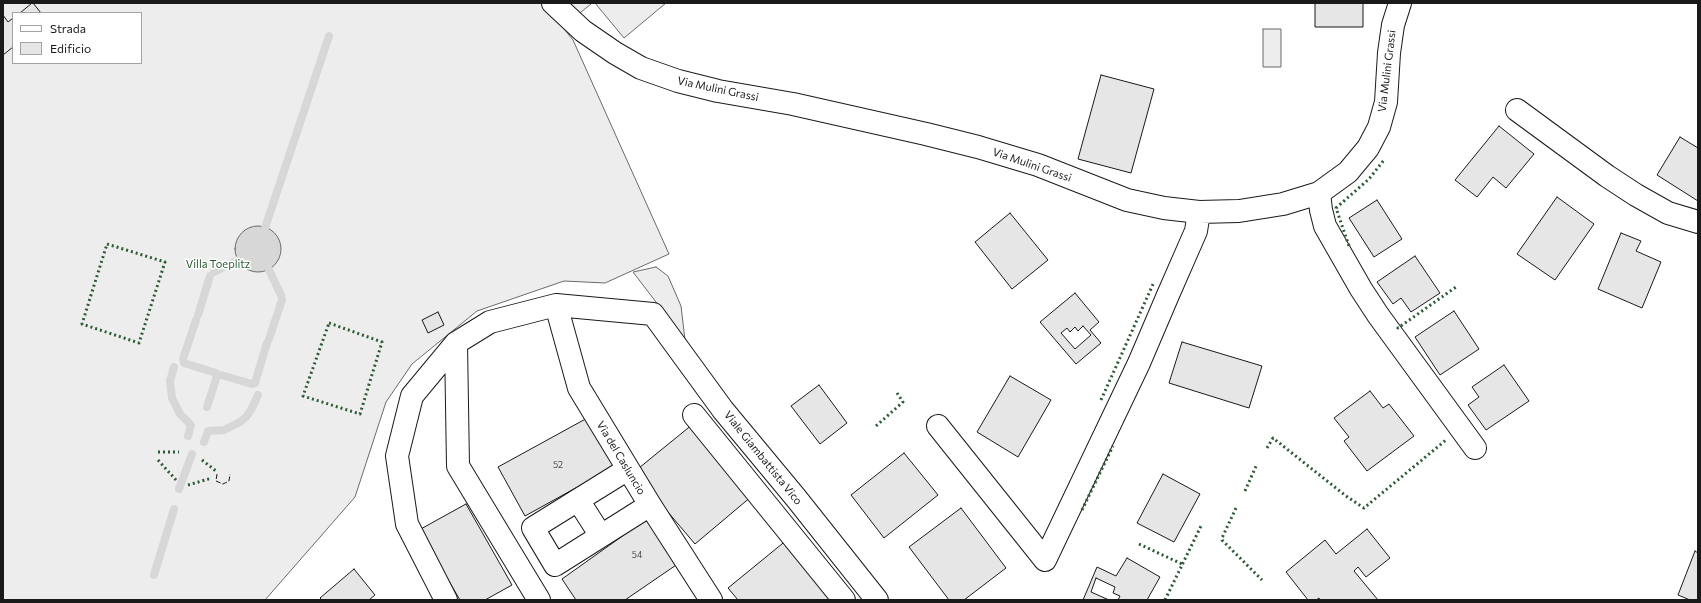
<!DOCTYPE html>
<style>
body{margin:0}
#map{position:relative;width:1701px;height:603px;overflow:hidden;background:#fff;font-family:Commissioner,sans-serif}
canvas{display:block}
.frame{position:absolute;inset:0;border:4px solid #1a1a1a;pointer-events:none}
.legend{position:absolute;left:12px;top:12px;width:130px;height:52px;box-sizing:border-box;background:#fff;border:1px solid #a3a3a3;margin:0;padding:5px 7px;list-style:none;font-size:12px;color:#1a1a1a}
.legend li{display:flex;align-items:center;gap:8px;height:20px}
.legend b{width:20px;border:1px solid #a3a3a3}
</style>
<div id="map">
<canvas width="1701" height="603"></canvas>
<div class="frame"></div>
<ul class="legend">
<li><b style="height:5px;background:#fff"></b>Strada</li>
<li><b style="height:11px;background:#e6e6e6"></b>Edificio</li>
</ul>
</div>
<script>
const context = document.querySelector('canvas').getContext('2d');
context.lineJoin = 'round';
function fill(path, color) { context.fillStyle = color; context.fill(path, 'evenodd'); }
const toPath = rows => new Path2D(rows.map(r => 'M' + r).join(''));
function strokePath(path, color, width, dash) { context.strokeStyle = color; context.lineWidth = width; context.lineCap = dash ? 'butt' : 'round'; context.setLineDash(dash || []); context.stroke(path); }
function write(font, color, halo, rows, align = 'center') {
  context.font = font + ' Commissioner,sans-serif'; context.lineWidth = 3; context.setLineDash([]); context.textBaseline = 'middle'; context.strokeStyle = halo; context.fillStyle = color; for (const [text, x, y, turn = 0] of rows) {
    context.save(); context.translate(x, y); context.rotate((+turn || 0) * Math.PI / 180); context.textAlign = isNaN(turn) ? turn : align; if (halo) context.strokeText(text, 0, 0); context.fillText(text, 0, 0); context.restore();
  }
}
const built = toPath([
 [3,3,543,3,573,40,669,254,605,283,564,281,477,311,412,364,386,402,355,497,265,600,3,600,3,3],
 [13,13,141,13,141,63,13,63,13,13],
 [562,3,592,3,574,18,562,3],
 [595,3,666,3,624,38,595,3],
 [1263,29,1281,29,1281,67,1263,67,1263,29],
 [656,267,668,276,681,306,685,340,633,272,656,267]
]);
fill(built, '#ededed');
strokePath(built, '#6a6a6a', 1);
const water = toPath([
 '235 249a23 23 0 1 1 46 0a23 23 0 1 1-46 0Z'
]);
fill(water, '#d7d7d7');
strokePath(water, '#6a6a6a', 1);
strokePath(toPath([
 [265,228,329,36],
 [269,270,281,295],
 [214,272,238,260],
 [198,315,210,276],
 [269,339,282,300],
 [183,359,196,320],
 [184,363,216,373],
 [174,367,170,381,172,398,180,414,191,425,188,436],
 [221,375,252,384],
 [255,383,267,343],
 [207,407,217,376],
 [204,442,208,431,224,430,240,422,246,417,251,410,258,395],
 [179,489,192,454],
 [154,575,174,509]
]), '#d7d7d7', 8);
const building = toPath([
 [33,3,41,13,20,13,32,3,33,3],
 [1315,3,1363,3,1363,27,1315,27,1315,3],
 [3,15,8,22,13,18,13,47,3,55,3,15],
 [1101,75,1154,89,1131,173,1078,159,1101,75],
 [1499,126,1534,154,1506,188,1493,177,1477,197,1455,180,1499,126],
 [1680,137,1698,148,1698,201,1657,175,1680,137],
 [1557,197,1594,224,1555,280,1517,254,1557,197],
 [1377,200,1402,239,1374,257,1349,218,1377,200],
 [1010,213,1048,260,1012,289,975,242,1010,213],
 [1621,233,1641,241,1636,251,1661,262,1642,308,1598,289,1621,233],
 [1415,256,1440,293,1411,312,1401,298,1393,304,1377,282,1415,256],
 [1075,293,1099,322,1090,330,1101,343,1076,364,1040,322,1075,293],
 [1454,311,1479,349,1440,375,1415,337,1454,311],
 [438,312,444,325,428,333,422,320,438,312],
 [1083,326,1091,335,1075,349,1061,333,1067,328,1070,332,1075,327,1078,331,1083,326],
 [1182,342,1262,366,1249,408,1169,383,1182,342],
 [1504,365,1529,401,1486,430,1468,405,1479,397,1472,387,1504,365],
 [1010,376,1051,400,1018,457,977,432,1010,376],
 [819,385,847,423,820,444,791,406,819,385],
 [1370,391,1383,408,1389,404,1414,436,1367,471,1344,441,1349,437,1334,418,1370,391],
 [591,416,619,464,525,516,498,467,591,416],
 [693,424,752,496,695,544,634,472,693,424],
 [904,453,938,495,884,538,851,495,904,453],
 [1163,474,1200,494,1174,542,1137,523,1163,474],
 [466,504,512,585,485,600,460,600,419,530,466,504],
 [961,508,1006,568,964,600,949,600,909,547,961,508],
 [652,515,682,561,625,600,576,600,562,579,652,515],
 [1367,529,1390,558,1366,577,1358,567,1354,571,1378,600,1320,600,1319,598,1316,600,1308,600,1286,572,1325,540,1336,554,1367,529],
 [788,539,835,600,738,600,728,588,788,539],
 [1695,551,1698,553,1698,600,1690,600,1678,595,1695,551],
 [1127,558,1160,577,1147,600,1083,600,1097,567,1116,576,1127,558],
 [354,569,375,595,369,600,322,600,320,598,354,569],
 [1096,578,1115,587,1113,593,1120,596,1118,600,1109,600,1091,592,1096,578]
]);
fill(building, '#e6e6e6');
strokePath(building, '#1a1a1a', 1);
const minor = toPath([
 [553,3,583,31,615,53,641,68,678,81,718,91,793,104,926,134,978,147,1038,165,1127,200,1164,208,1199,212,1239,211,1283,204,1319,193,1348,172,1368,148,1379,127,1386,102,1389,53,1393,25,1400,3],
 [1517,110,1607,176,1636,195,1668,213,1698,222],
 [1319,193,1321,210,1325,226,1361,289,1378,315,1475,448],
 [556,305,579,388,650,505,711,600],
 [456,343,458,466,539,600],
 [694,415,844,600],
 [938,426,1045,560,1139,363,1168,295,1196,231,1199,212],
 [628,469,533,528,555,565,650,505],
 [578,500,601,536],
 [446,600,407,524,397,456,412,396,456,343,490,322,556,305,653,314,723,410,796,498,877,600]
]);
strokePath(minor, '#1a1a1a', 24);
strokePath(minor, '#fff', 22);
strokePath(toPath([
 [107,244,165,262,139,343,82,324,107,244],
 [1349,246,1336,208,1369,179,1384,160],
 [329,323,382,342,360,414,303,396,329,323],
 [1397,327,1398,328,1456,287],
 [1101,400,1154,282],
 [876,426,903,402,897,393],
 [1267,448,1273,438,1346,496,1364,508,1446,440],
 [158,452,179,452],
 [158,460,176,480],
 [202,460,216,471],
 [188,485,212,478],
 [1245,491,1257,464],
 [1236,508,1222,538,1222,540,1262,580],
 [1082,510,1113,446],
 [1139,544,1182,564],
 [1165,600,1202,524]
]), '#2b5a34', 3, [2, 3]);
strokePath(toPath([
 [217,474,216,481,223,484,229,481,230,474]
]), '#1a1a1a', 1, [5, 2]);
write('9px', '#4d4d4d', null, [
 ["52",558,465],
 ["54",637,555]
]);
write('11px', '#1a1a1a', '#fff', [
 ["Via Mulini Grassi",1387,71,-83],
 ["Via Mulini Grassi",718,89,12],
 ["Via Mulini Grassi",1032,165,19],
 ["Via del Casluncio",621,458,59],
 ["Viale Giambattista Vico",763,458,51]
]);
write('11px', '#2b5a34', '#fff', [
 ["Villa Toeplitz",218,264]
]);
</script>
